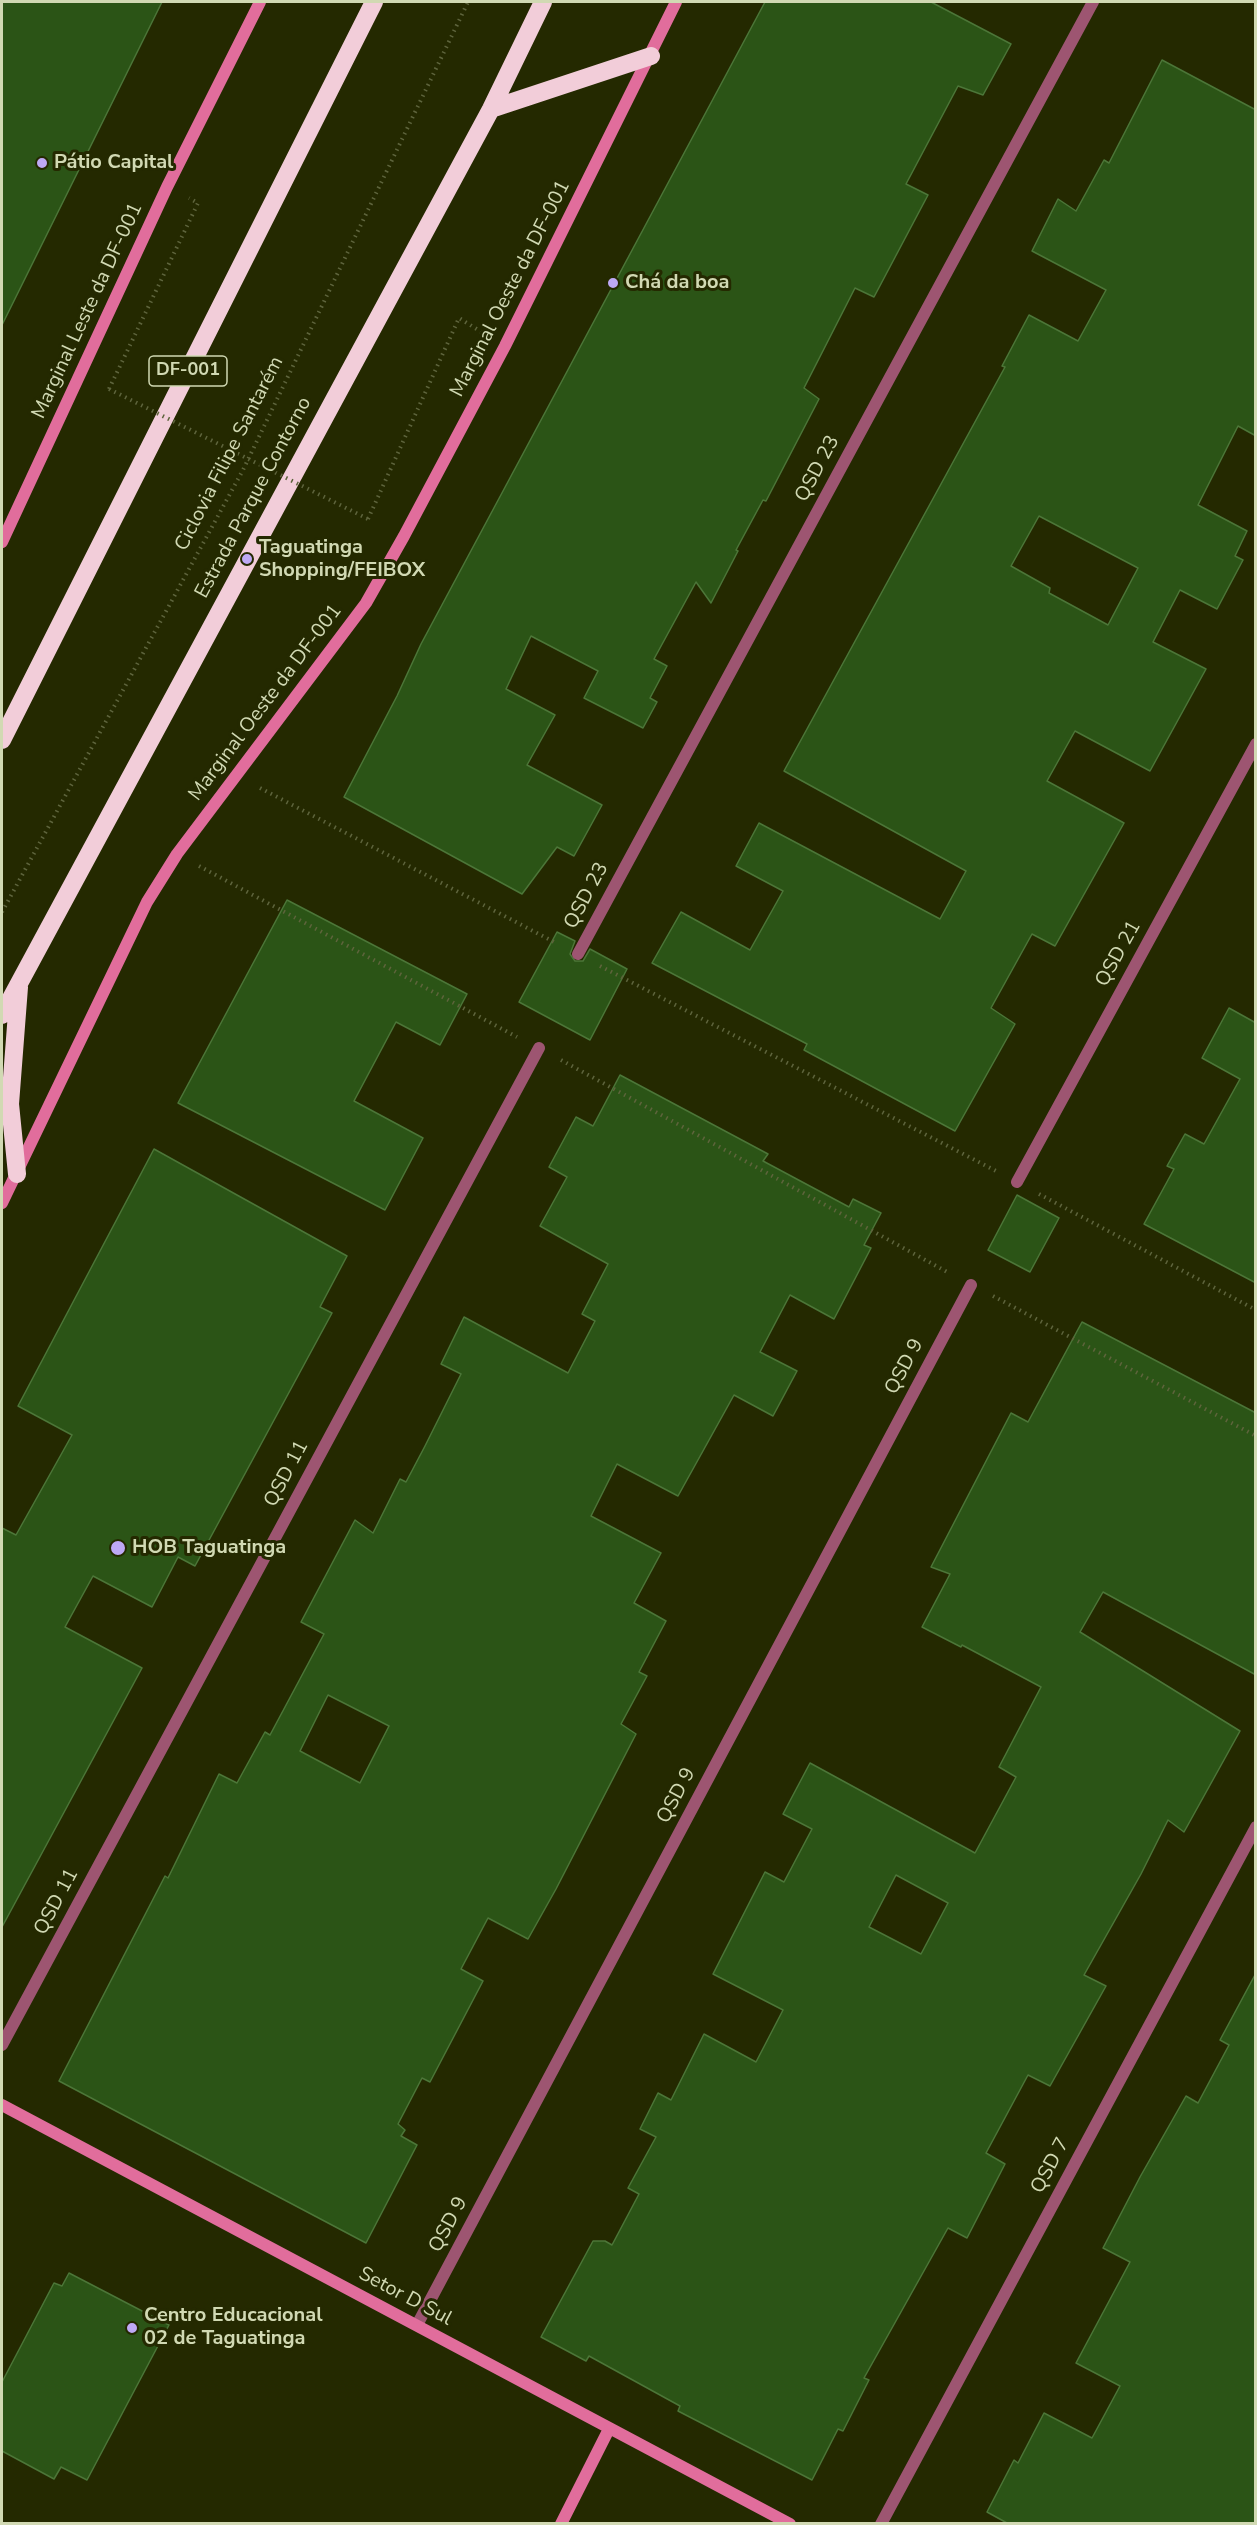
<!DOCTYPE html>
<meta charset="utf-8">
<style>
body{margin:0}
#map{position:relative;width:1257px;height:2525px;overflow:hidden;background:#242900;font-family:"Nunito Sans",sans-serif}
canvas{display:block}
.frame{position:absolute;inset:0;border:3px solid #d1d9b3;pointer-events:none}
</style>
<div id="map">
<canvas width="1257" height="2525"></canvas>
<div class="frame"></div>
</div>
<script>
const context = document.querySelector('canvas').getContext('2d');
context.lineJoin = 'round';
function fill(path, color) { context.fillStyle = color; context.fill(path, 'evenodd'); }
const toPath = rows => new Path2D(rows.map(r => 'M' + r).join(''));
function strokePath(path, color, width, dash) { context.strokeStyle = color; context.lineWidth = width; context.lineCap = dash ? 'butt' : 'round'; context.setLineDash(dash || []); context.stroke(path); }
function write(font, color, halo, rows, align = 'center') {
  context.font = font + ' "Nunito Sans",sans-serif'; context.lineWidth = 6; context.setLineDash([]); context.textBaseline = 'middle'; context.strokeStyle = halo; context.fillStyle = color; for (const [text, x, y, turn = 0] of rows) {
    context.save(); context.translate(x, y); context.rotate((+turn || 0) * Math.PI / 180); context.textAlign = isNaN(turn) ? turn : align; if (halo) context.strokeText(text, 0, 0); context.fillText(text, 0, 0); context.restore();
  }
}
const building = toPath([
 [2,2,162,2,2,325,2,2],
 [765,2,931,2,1011,44,983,95,958,86,906,184,928,195,874,297,855,288,804,388,819,399,766,501,763,500,736,550,738,551,711,603,696,582,654,659,667,666,650,698,657,702,643,728,584,698,598,671,531,636,506,689,555,715,527,765,602,805,574,856,557,847,522,894,344,797,397,696,421,644,765,2],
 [1162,60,1256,110,1256,436,1238,426,1198,505,1247,531,1235,556,1243,560,1217,609,1180,590,1153,642,1206,669,1150,771,1075,731,1047,781,1124,823,1055,946,1032,934,991,1008,1015,1024,955,1131,804,1050,807,1044,652,963,681,912,750,950,783,891,736,866,759,823,940,919,966,871,784,771,1005,367,1002,366,1029,315,1078,341,1106,290,1032,251,1058,199,1076,211,1104,160,1109,163,1162,60],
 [1039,516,1138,568,1108,625,1049,593,1050,588,1011,566,1039,516],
 [287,900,467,994,440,1045,396,1022,354,1101,423,1138,385,1210,178,1103,287,900],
 [557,932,575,941,570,954,575,961,583,961,590,949,627,969,590,1040,519,1002,557,932],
 [1229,1008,1256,1023,1256,1283,1144,1224,1174,1169,1167,1166,1185,1134,1204,1144,1240,1079,1202,1058,1229,1008],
 [620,1075,768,1154,763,1161,849,1207,853,1199,881,1213,864,1245,871,1248,834,1319,790,1295,760,1352,797,1371,773,1416,734,1395,678,1496,617,1464,591,1516,661,1553,634,1603,666,1621,639,1672,647,1676,621,1724,636,1734,556,1889,528,1939,488,1918,461,1969,483,1981,430,2082,422,2078,398,2124,405,2130,401,2136,417,2145,366,2243,59,2081,165,1876,168,1878,219,1774,237,1783,265,1732,270,1735,324,1634,301,1622,355,1520,373,1533,400,1479,406,1482,425,1446,461,1374,441,1364,464,1317,568,1373,595,1321,582,1314,608,1264,540,1226,567,1177,549,1167,576,1117,593,1126,620,1075],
 [328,1695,389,1726,360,1783,300,1751,328,1695],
 [154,1149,347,1256,320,1307,332,1313,195,1566,178,1557,152,1607,93,1576,65,1627,142,1668,2,1927,2,1528,16,1535,72,1435,18,1406,154,1149],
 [1017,1195,1059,1218,1030,1272,988,1250,1017,1195],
 [1082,1322,1256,1413,1256,1675,1103,1592,1080,1632,1240,1731,1184,1832,1168,1820,1141,1874,1084,1975,1106,1986,1050,2086,1028,2075,986,2153,1005,2164,967,2238,948,2228,864,2378,869,2380,843,2431,838,2429,812,2480,678,2411,680,2406,589,2356,586,2361,541,2337,593,2241,605,2241,612,2245,639,2194,628,2188,656,2137,640,2129,658,2093,671,2100,704,2034,756,2062,783,2010,713,1974,765,1872,784,1882,812,1829,783,1814,810,1763,975,1853,1016,1777,999,1767,1041,1687,962,1645,961,1647,922,1627,950,1574,931,1567,1011,1413,1028,1422,1082,1322],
 [896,1875,948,1903,921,1954,869,1927,896,1875],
 [1256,1973,1256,2523,1007,2523,987,2512,1014,2460,1018,2463,1044,2413,1092,2438,1120,2386,1076,2363,1130,2262,1103,2248,1140,2177,1186,2096,1198,2103,1229,2045,1220,2040,1256,1973],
 [69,2273,169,2325,87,2480,61,2467,54,2479,2,2451,2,2382,54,2283,62,2286,69,2273]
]);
fill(building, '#2b5416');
strokePath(building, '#4c7638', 1.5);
strokePath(toPath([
 [109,389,198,203,189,198],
 [368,519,459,318,483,333],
 [260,788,556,943],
 [199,866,517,1037],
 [2,912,243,470,468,2],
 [600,966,996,1171],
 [561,1060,949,1273],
 [1039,1194,1256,1310],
 [993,1296,1256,1436]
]), '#5e643c', 4, [1.5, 4.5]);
strokePath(toPath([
 [578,954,1093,2],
 [1017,1182,1256,744],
 [2,2045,539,1048],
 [417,2325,971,1285],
 [881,2524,1256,1827]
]), '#9d5571', 12);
strokePath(toPath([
 [2,542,167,187,260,2],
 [2,1203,147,902,177,854,366,603,404,536,505,346,676,2],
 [2,2105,790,2524],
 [561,2524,609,2429]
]), '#e16d9c', 12);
strokePath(toPath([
 [491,109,651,56],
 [2,740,374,2],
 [2,1015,491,109,543,2],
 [17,1174,10,1104,19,987]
]), '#f2cdd9', 18);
strokePath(toPath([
 [109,389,368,519]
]), '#5e643c', 4, [1.5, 4.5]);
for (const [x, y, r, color] of [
 [42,163,6,"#bea9f5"],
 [613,283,6,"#bea9f5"],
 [247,559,6,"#bea9f5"],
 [118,1548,8,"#bea9f5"],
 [132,2328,6,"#bea9f5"]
]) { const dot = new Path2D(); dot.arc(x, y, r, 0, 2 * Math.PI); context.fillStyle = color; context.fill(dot); strokePath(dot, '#242900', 2); }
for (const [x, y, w] of [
 [188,371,78]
]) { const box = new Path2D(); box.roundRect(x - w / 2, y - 15, w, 30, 4.5); context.fillStyle = '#242900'; context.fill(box); strokePath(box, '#d1d9b3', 1.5); }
write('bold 18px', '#d1d9b3', null, [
 ["DF-001",188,371]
]);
write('bold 20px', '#d1d9b3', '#242900', [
 ["Pátio Capital",54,163],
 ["Chá da boa",625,283],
 ["Taguatinga",259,548],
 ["Shopping/FEIBOX",259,571],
 ["HOB Taguatinga",132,1548],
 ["Centro Educacional",144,2316],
 ["02 de Taguatinga",144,2339]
], 'left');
write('20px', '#d1d9b3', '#242900', [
 ["Marginal Oeste da DF-001",511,289,-63],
 ["Marginal Leste da DF-001",88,311,-65],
 ["Ciclovia Filipe Santarém",230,454,-63],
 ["QSD 23",818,469,-62],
 ["Estrada Parque Contorno",254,498,-62],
 ["Marginal Oeste da DF-001",266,703,-53],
 ["QSD 23",587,896,-62],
 ["QSD 21",1119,954,-61],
 ["QSD 9",905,1367,-62],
 ["QSD 11",287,1474,-62],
 ["QSD 9",677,1796,-62],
 ["QSD 11",57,1902,-62],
 ["QSD 7",1051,2166,-62],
 ["QSD 9",449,2225,-62],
 ["Setor D Sul",405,2297,28]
]);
</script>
